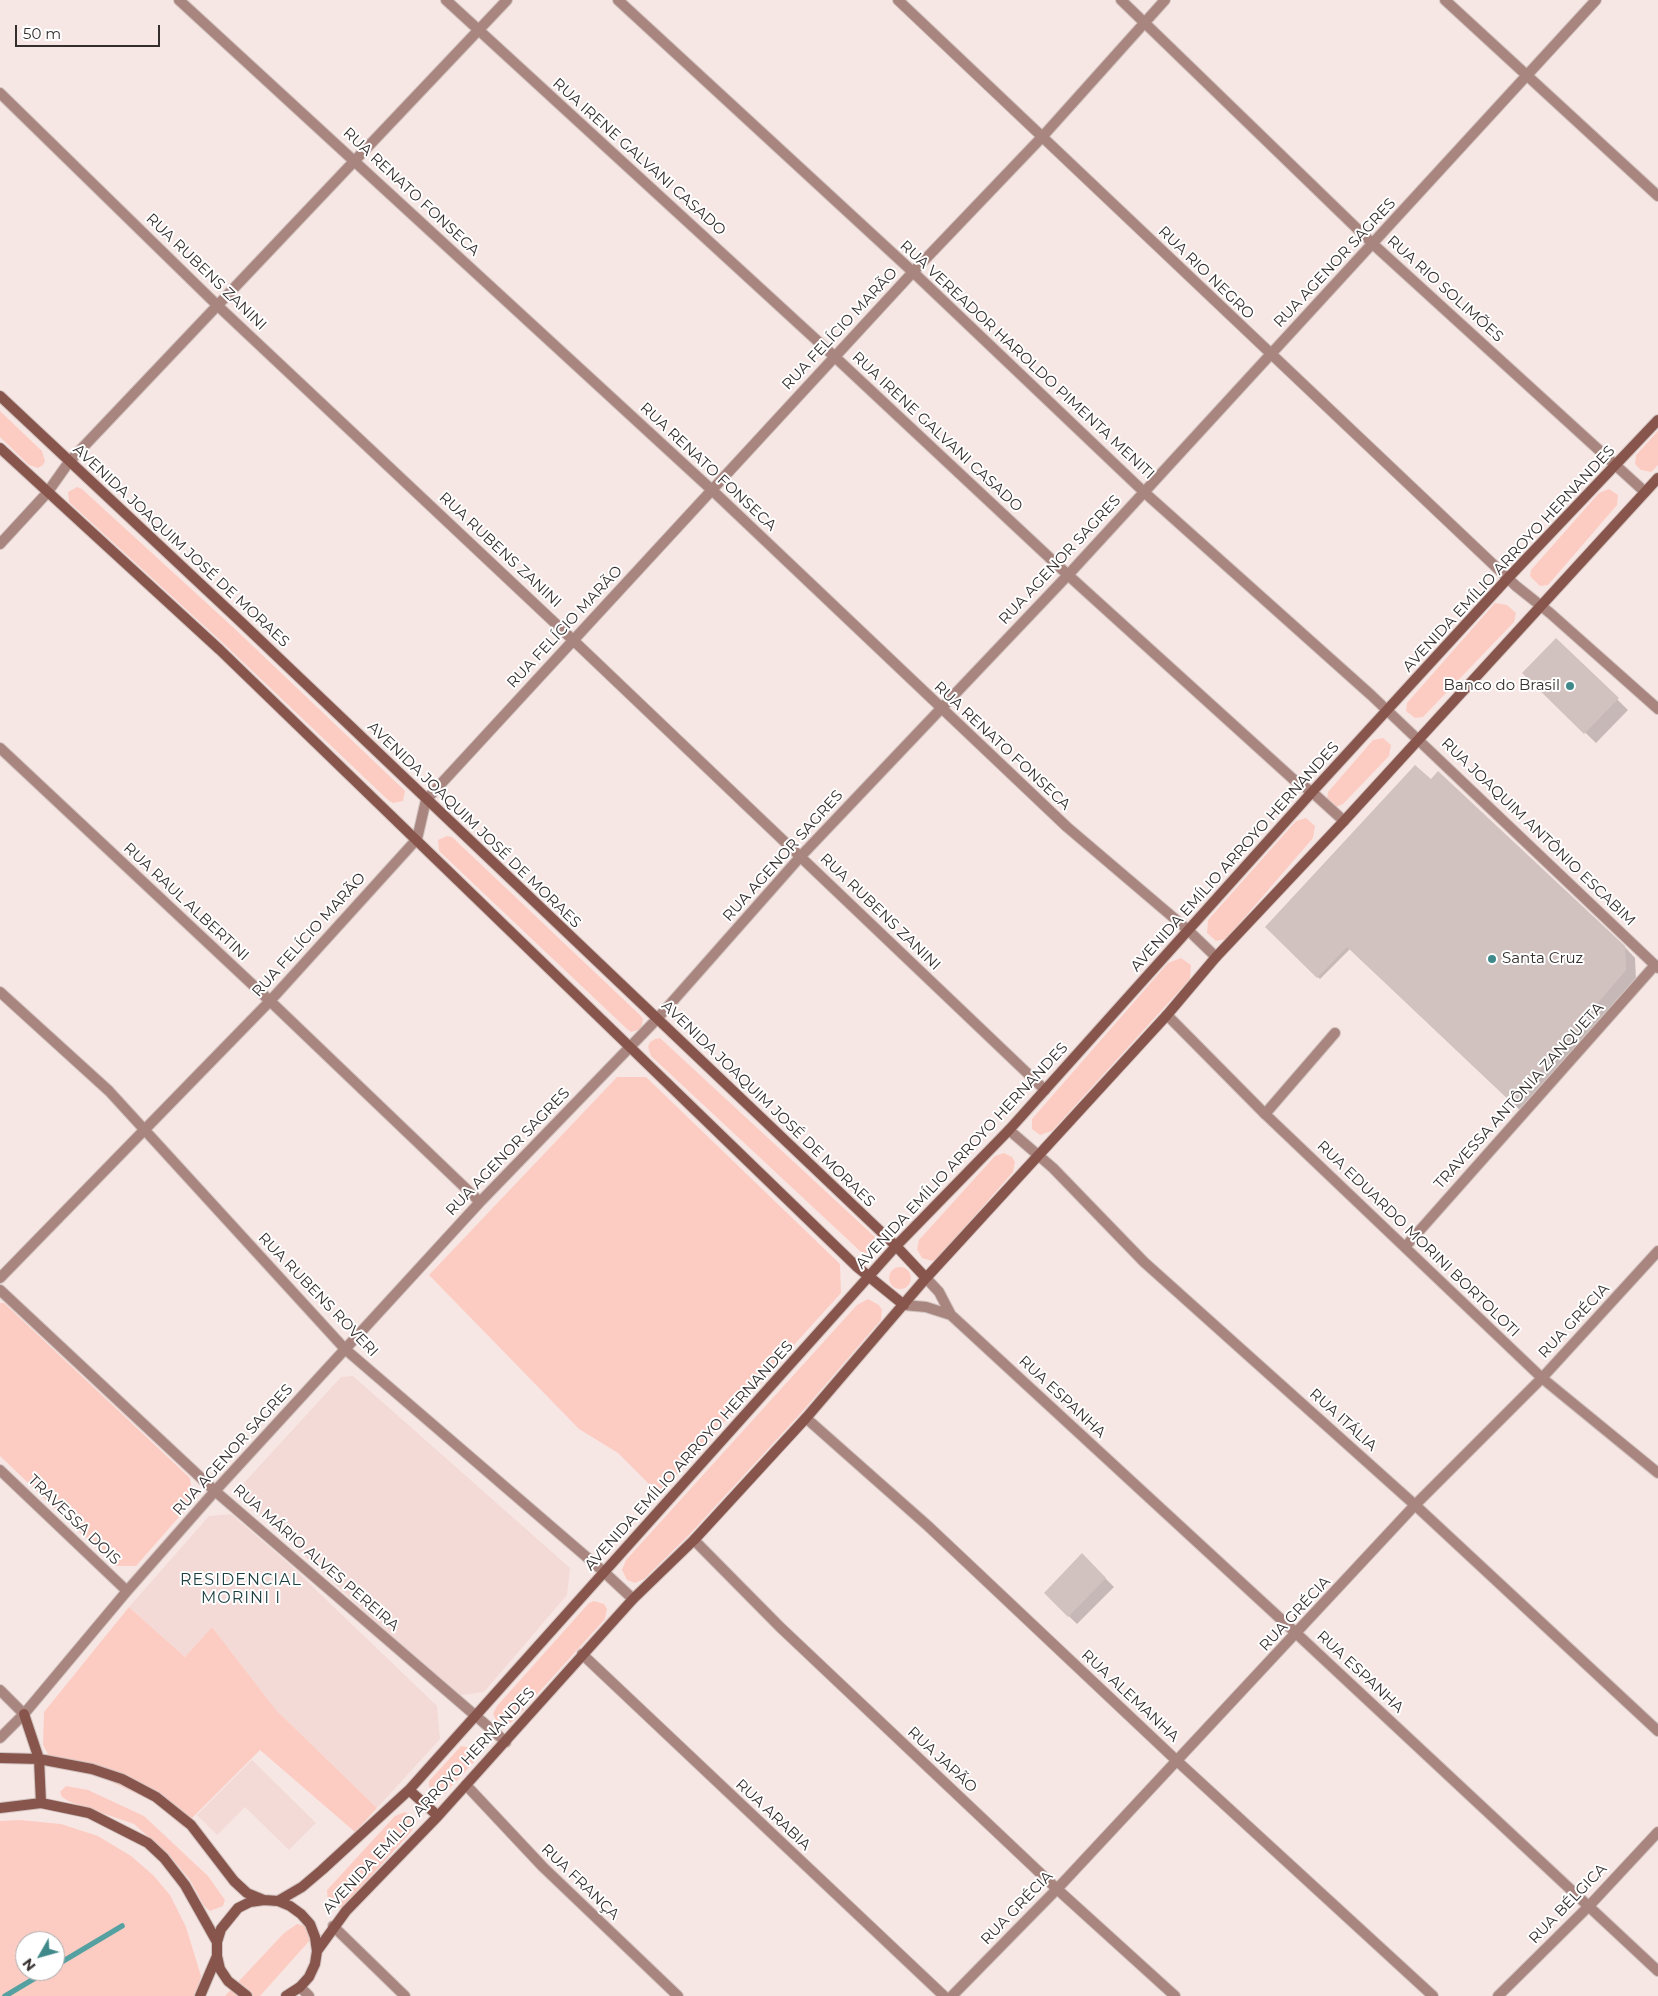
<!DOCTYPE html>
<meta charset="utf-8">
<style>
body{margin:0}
#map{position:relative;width:1658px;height:1996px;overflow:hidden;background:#f7e7e4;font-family:Montserrat,sans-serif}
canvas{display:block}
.north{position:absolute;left:15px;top:1931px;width:50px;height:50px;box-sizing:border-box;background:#fff;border:1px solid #aeabab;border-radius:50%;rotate:232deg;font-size:14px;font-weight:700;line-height:20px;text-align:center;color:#342e2d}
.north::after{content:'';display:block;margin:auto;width:18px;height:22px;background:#40898a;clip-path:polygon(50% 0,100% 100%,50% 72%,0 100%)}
.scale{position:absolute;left:15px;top:25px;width:145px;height:22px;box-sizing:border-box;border:2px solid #342e2d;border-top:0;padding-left:6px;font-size:15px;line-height:18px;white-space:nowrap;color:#342e2d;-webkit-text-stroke:4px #fff;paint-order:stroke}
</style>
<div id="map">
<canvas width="1658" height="1996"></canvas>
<div class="north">N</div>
<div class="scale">50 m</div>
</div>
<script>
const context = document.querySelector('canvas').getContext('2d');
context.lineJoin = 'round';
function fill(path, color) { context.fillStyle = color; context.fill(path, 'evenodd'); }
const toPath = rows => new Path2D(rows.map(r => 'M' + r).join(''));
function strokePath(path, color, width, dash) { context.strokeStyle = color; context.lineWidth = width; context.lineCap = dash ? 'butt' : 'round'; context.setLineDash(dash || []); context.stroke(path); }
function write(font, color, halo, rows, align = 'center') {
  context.font = font + ' Montserrat,sans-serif'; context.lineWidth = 4; context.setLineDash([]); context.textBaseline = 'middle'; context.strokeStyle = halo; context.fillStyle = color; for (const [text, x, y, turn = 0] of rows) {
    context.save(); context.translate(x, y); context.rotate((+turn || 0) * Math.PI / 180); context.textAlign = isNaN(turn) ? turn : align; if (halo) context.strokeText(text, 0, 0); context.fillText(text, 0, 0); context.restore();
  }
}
fill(toPath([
 [353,1376,570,1568,567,1595,484,1692,456,1696,246,1502,243,1484,341,1377],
 [231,1514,289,1564,437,1706,440,1739,377,1808,276,1710,212,1627,185,1657,129,1607,209,1516],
 [252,1760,316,1823,289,1850,245,1807,217,1835,197,1815]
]), '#f3dad6');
fill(toPath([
 [0,411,42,451,45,461,43,465,38,468,29,465,0,437],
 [1658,431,1658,465,1651,472,1641,470,1635,464,1636,455],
 [77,487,82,489,235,629,401,787,405,791,403,801,393,803,388,800,224,644,69,502,68,492],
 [1609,489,1618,495,1617,505,1548,585,1540,586,1530,576,1531,570,1599,493],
 [1495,603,1507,605,1516,613,1514,622,1423,717,1415,718,1406,711,1407,703],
 [1383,738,1391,745,1389,756,1343,804,1336,807,1327,798,1328,792,1373,740],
 [1306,818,1315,826,1313,838,1226,939,1216,941,1207,933,1208,920,1296,821],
 [447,836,452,837,640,1015,643,1019,641,1029,631,1032,627,1029,439,851,438,840],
 [1181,958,1191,965,1190,979,1052,1131,1040,1135,1032,1129,1032,1119,1168,963],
 [660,1038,875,1237,878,1241,875,1252,867,1255,860,1251,651,1056,648,1047,650,1042,655,1039],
 [617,1077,646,1077,840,1264,841,1293,659,1494,618,1453,579,1429,429,1275],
 [1004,1153,1012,1157,1015,1162,1013,1172,937,1259,932,1261,922,1258,917,1249,919,1240,995,1156],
 '889 1278a11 11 0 1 1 22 0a11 11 0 1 1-22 0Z',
 [868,1299,879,1305,882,1310,881,1320,801,1413,689,1535,644,1579,635,1583,627,1580,622,1570,626,1560,857,1305],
 [0,1303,4,1303,190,1478,193,1501,136,1566,115,1566,0,1456],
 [594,1601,604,1604,607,1609,605,1619,512,1722,507,1725,497,1722,493,1714,497,1706,589,1603],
 [129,1607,185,1657,212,1627,276,1710,377,1808,355,1832,260,1750,183,1827,154,1802,93,1773,49,1756,43,1745,44,1712],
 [461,1746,472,1748,476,1756,475,1761,445,1793,436,1794,429,1787,429,1781],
 [66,1786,88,1790,144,1816,208,1876,225,1900,223,1906,210,1911,204,1906,190,1880,170,1856,134,1824,70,1802,62,1797,60,1792],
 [405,1812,414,1818,415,1823,411,1832,343,1907,332,1907,328,1904,327,1890,395,1816],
 [20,1820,61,1824,98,1836,131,1856,153,1875,170,1895,186,1927,201,1976,196,1996,0,1996,0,1821],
 [25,1941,55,1941,55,1971,25,1971],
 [297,1924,308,1926,311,1939,260,1996,225,1996,284,1933]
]), '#fcccc3');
fill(toPath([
 [1556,639,1628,710,1596,743,1524,673],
 [1267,927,1624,946,1635,958,1636,981,1523,1113,1350,949,1320,979],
 [1082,1555,1114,1587,1077,1624,1045,1593]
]), '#0003');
strokePath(toPath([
 [55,1966,122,1926],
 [5,1996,47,1971]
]), '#55a1a1', 5.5);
fill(toPath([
 [1556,638,1619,698,1584,734,1522,673],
 [1415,765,1431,779,1438,771,1625,946,1626,970,1512,1103,1347,947,1317,978,1265,927],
 [1082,1553,1106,1578,1068,1617,1044,1593]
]), '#d1c2bf');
const lane = toPath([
 [1265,1114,1335,1033],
 [300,1987,309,1996]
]);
const street = toPath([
 [179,0,713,491,1067,827,1188,930,1216,957],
 [446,0,835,357,1068,575,1293,779,1312,792,1344,821],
 [618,0,913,272,1144,492,1371,695,1658,968],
 [898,0,1516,586,1550,613,1658,709],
 [1121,0,1374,245,1645,492],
 [1445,0,1658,196],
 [0,93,218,306,573,640,1045,1090],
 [0,544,47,493,69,462,507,0],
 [0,748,270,1001,480,1202],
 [0,992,109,1091,345,1349,604,1572,633,1599],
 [1167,1015,1265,1114,1542,1378,1658,1473],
 [1009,1130,1053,1168,1144,1262,1415,1505,1658,1731],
 [1405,1247,1655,965],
 [0,1278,270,1001,417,839,426,800,913,272,1043,136,1165,0],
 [926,1278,939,1292,951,1315,1297,1634,1658,1971],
 [0,1290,215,1491,506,1742],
 [904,1305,926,1307,951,1315],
 [806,1418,928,1526,1176,1760,1433,1996],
 [0,1470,127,1591],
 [694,1540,780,1627,1057,1889,1175,1996],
 [582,1654,944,1996],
 [0,1690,24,1714],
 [0,1738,24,1714,127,1591,215,1491,480,1202,657,1019,801,856,1068,575,1596,0],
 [466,1785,543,1867,678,1996],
 [333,1926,405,1996],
 [952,1996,1057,1889,1415,1505,1542,1378,1658,1251],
 [1498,1996,1589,1906,1658,1832]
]);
const secondary = toPath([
 [0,396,241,622,896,1246,926,1278],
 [0,448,220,650,856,1266,904,1305],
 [24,1714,39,1759,41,1803],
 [0,1758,39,1759,92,1769,122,1779,156,1797,191,1825,234,1881,247,1893,264,1900],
 [409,1790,438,1816],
 [0,1808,41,1803,89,1813,148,1843,164,1858,185,1885,217,1942],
 [278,1901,302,1887,322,1870,409,1790,896,1246,1009,1130,1312,792,1508,578,1658,420],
 [317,1951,346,1911,438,1816,633,1599,694,1540,806,1418,926,1278,1167,1015,1216,957,1344,821,1658,478],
 [200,1996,217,1956],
 [247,1996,228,1981,220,1969,217,1956,217,1942,221,1929,238,1908,250,1902,264,1900,278,1901,290,1906,301,1914,310,1924,315,1937,317,1951,315,1964,309,1977,300,1987,286,1996]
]);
strokePath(lane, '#d0c2bf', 12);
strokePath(street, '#d0c2bf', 12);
strokePath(secondary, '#d0c2bf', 12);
strokePath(lane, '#a9857f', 10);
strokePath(street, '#a9857f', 10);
strokePath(secondary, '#87554c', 10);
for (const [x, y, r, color] of [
 [1570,686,5,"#40898a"],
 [1492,959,5,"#40898a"]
]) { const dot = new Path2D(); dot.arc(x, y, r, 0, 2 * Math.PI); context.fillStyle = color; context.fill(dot); strokePath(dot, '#fff', 2); }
write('15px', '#342e2d', '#fff', [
 ["RUA IRENE GALVANI CASADO",639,157,42],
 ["RUA RENATO FONSECA",411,192,43],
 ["RUA AGENOR SAGRES",1335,263,-47],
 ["RUA RUBENS ZANINI",206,272,44],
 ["RUA RIO NEGRO",1206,273,44],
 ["RUA RIO SOLIMÕES",1445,289,42],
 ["RUA FELÍCIO MARÃO",840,329,-47],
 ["RUA VEREADOR HAROLDO PIMENTA MENITI",1027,360,43],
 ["RUA IRENE GALVANI CASADO",937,432,43],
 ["RUA RENATO FONSECA",708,467,43],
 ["AVENIDA JOAQUIM JOSÉ DE MORAES",181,546,43],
 ["RUA RUBENS ZANINI",500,550,43],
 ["AVENIDA EMÍLIO ARROYO HERNANDES",1509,559,-47],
 ["RUA AGENOR SAGRES",1060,560,-47],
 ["RUA FELÍCIO MARÃO",565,627,-47],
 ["RUA RENATO FONSECA",1002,746,43],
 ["AVENIDA JOAQUIM JOSÉ DE MORAES",474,825,44],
 ["RUA JOAQUIM ANTÔNIO ESCABIM",1538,832,44],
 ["RUA AGENOR SAGRES",783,856,-48],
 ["AVENIDA EMÍLIO ARROYO HERNANDES",1235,857,-48],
 ["RUA RAUL ALBERTINI",186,902,43],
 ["RUA RUBENS ZANINI",880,912,44],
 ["RUA FELÍCIO MARÃO",309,935,-48],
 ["TRAVESSA ANTÔNIA ZANQUETA",1519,1096,-48],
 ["AVENIDA JOAQUIM JOSÉ DE MORAES",768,1104,44],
 ["RUA AGENOR SAGRES",508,1152,-46],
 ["AVENIDA EMÍLIO ARROYO HERNANDES",962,1156,-47],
 ["RUA EDUARDO MORINI BORTOLOTI",1418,1239,44],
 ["RUA RUBENS ROVERI",318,1295,46],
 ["RUA GRÉCIA",1574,1321,-47],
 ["RUA ESPANHA",1062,1397,43],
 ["RUA ITÁLIA",1343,1420,42],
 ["RUA AGENOR SAGRES",233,1450,-48],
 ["AVENIDA EMÍLIO ARROYO HERNANDES",689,1456,-48],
 ["TRAVESSA DOIS",74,1520,44],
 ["RUA MÁRIO ALVES PEREIRA",316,1558,41],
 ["RUA GRÉCIA",1295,1614,-47],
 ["RUA ESPANHA",1360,1672,43],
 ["RUA ALEMANHA",1130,1696,43],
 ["RUA JAPÃO",942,1760,43],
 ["AVENIDA EMÍLIO ARROYO HERNANDES",429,1801,-47],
 ["RUA ARABIA",773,1815,43],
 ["RUA FRANÇA",580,1882,44],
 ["RUA BÉLGICA",1568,1904,-46],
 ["RUA GRÉCIA",1017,1908,-46]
]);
write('15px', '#342e2d', '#fff', [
 ["Banco do Brasil",1560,686],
 ["Santa Cruz",1502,959,"left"]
], 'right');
context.letterSpacing = '1px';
write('16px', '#1d3f40', '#fff', [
 ["RESIDENCIAL",241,1580],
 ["MORINI I",241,1598]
]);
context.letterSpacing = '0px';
</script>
